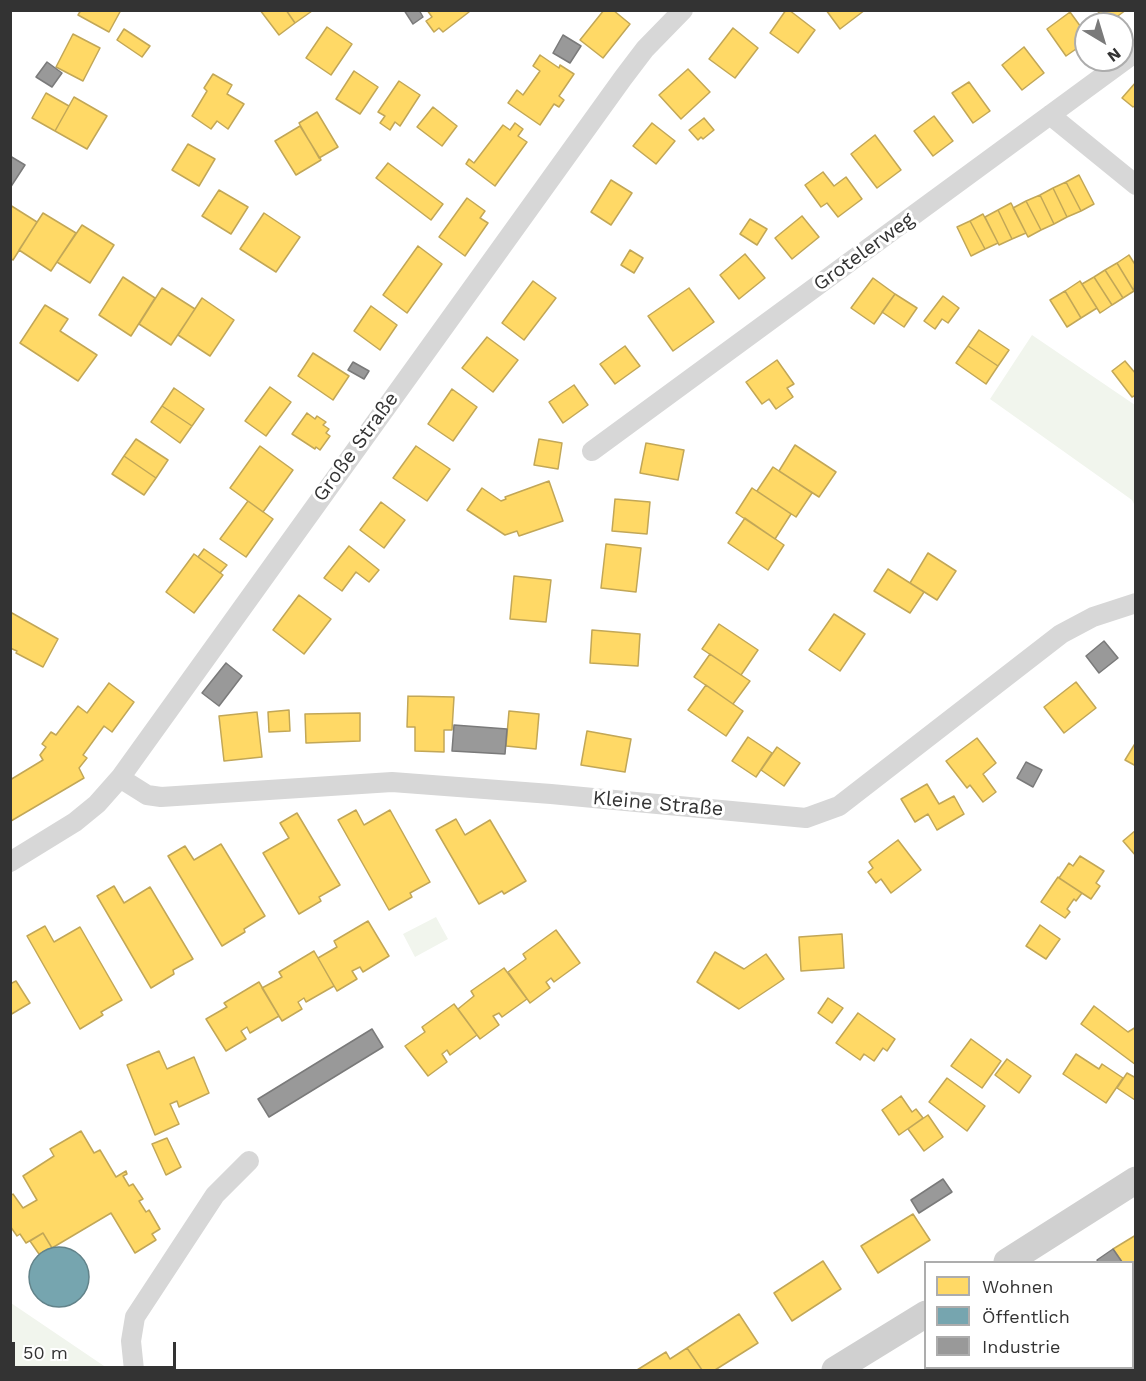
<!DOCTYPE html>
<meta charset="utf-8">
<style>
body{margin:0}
#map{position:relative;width:1146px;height:1381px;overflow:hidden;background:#fff;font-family:"Work Sans",sans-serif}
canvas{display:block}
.frame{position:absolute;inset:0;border:12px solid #333;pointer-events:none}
.legend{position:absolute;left:924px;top:1261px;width:210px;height:108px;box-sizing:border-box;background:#fff;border:2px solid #adadad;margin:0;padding:8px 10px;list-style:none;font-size:18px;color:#333}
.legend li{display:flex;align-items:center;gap:12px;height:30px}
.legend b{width:30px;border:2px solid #adadad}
.north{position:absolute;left:1074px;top:12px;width:60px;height:60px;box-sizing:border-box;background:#fff;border:2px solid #adadad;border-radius:50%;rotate:142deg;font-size:16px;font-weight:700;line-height:24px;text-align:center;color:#333}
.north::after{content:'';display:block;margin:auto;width:21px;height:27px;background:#7a7a7a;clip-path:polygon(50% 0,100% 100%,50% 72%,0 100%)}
.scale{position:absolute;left:12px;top:1342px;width:164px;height:27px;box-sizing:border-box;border:3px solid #333;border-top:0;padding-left:8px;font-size:18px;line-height:21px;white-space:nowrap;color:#333;-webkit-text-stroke:4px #fff;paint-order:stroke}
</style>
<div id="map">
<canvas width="1146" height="1381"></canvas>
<div class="frame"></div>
<ul class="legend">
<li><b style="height:16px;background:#ffd966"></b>Wohnen</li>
<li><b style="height:16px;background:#76a5af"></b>Öffentlich</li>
<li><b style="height:16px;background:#999"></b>Industrie</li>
</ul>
<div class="north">N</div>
<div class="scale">50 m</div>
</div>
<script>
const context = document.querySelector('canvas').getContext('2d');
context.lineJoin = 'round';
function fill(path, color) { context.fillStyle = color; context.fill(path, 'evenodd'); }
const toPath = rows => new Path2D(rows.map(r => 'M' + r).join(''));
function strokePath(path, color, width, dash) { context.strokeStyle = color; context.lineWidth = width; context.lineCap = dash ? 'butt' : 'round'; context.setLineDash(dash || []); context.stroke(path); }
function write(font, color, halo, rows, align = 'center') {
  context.font = font + ' "Work Sans",sans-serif'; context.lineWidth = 6; context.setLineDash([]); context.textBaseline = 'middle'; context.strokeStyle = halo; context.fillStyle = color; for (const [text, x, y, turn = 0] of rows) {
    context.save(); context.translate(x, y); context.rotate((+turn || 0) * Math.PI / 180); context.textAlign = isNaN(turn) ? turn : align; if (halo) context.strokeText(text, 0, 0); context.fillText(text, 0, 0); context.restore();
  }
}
fill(toPath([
 [1032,335,1135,405,1135,506,1132,500,990,399],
 [436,917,448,939,415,957,403,934],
 [10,1303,11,1303,110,1370,11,1370]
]), '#f1f5ed');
const homes = toPath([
 [81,10,121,10,109,32,78,15,81,10],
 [260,10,286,10,295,23,279,35,260,10],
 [286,10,311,10,312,11,295,23,286,10],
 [427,10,468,10,469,12,443,32,439,28,434,32,426,21,432,17,427,10],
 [604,10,613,10,630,24,603,58,580,40,604,10],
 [786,10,789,10,815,30,798,53,770,33,786,10],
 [826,10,865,10,840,29,826,10],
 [1097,10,1126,10,1107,24,1097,10],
 [1070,12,1086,34,1086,42,1066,56,1047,29,1070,12],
 [327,27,352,44,331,75,306,58,327,27],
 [733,28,758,48,735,78,709,59,733,28],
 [124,29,150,46,142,57,117,40,124,29],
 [73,34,100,48,83,81,56,67,73,34],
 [1024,47,1044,73,1022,90,1002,65,1024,47],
 [540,55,559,68,560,65,574,74,559,96,564,100,559,107,554,104,540,125,508,103,517,90,523,95,540,71,533,66,540,55],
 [688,69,710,92,681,119,659,95,688,69],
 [354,71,378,87,360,114,336,99,354,71],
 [213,74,232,85,227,94,244,104,228,129,217,121,211,129,192,116,207,91,204,88,213,74],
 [399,81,420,95,400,126,395,122,390,130,380,123,385,116,378,112,399,81],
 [969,82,990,111,973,123,952,93,969,82],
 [1136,82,1136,105,1133,107,1122,98,1136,82],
 [46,93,69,106,55,131,32,118,46,93],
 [74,97,107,116,87,149,55,131,74,97],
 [433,107,457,126,442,146,417,127,433,107],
 [317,112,338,147,319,158,299,123,317,112],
 [934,116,953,141,933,156,914,131,934,116],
 [704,118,714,130,703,139,701,137,698,140,689,130,704,118],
 [515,123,523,129,518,136,527,142,495,186,466,164,469,159,474,163,503,125,510,130,515,123],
 [652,123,675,141,656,164,633,146,652,123],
 [300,126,321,160,296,175,275,141,300,126],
 [875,135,901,170,877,188,851,154,875,135],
 [188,144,215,159,199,186,172,170,188,144],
 [388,163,443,204,431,220,376,178,388,163],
 [823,172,834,186,846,177,862,199,838,217,827,203,821,207,805,185,823,172],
 [1079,175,1094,204,1081,211,1066,182,1079,175],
 [611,180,632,193,611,225,591,212,611,180],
 [1066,182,1081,211,1067,217,1053,188,1066,182],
 [1053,188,1067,217,1054,224,1040,195,1053,188],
 [219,190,248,207,231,234,202,216,219,190],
 [1040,195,1054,224,1041,230,1026,201,1040,195],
 [467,198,485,211,480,218,488,223,465,256,439,237,467,198],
 [1026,201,1041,230,1028,237,1013,208,1026,201],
 [1011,203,1026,233,1012,239,998,210,1011,203],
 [10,205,37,222,13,260,10,258,10,205],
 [998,210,1012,239,999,245,985,217,998,210],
 [43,213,76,233,51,271,19,250,43,213],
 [264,213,300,237,276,272,240,249,264,213],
 [983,214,998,243,985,249,970,221,983,214],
 [802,216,819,237,792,259,775,238,802,216],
 [750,219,767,229,757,245,740,234,750,219],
 [970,221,985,249,971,256,957,227,970,221],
 [82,225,114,245,90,283,57,262,82,225],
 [418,246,442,264,407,313,383,295,418,246],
 [630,250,643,258,634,273,621,265,630,250],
 [745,254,765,278,739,299,720,275,745,254],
 [1129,255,1136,266,1134,291,1117,263,1129,255],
 [1117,263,1134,291,1123,298,1105,270,1117,263],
 [1105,270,1123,298,1112,305,1094,277,1105,270],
 [123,277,155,298,131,336,99,315,123,277],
 [1094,277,1112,305,1100,313,1082,284,1094,277],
 [873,278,895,294,874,324,851,308,873,278],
 [533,281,556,298,524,340,502,323,533,281],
 [1080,281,1097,308,1081,318,1065,291,1080,281],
 [162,288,195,309,171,345,139,324,162,288],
 [689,288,714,322,673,351,648,316,689,288],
 [1065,291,1081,318,1067,327,1050,300,1065,291],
 [895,294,917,308,904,327,882,312,895,294],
 [943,296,959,308,948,323,942,319,935,329,924,321,943,296],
 [202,298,234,320,210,356,178,335,202,298],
 [45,305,68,319,60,331,97,355,78,381,20,343,45,305],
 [371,306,397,325,380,350,354,331,371,306],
 [979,330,1009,350,998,366,968,346,979,330],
 [487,337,518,360,493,392,462,368,487,337],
 [625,346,640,366,615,384,600,364,625,346],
 [968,346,998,366,986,384,956,363,968,346],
 [313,353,349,376,333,400,298,376,313,353],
 [777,360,794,384,787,388,793,397,776,409,769,399,762,404,746,382,777,360],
 [1125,361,1136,374,1136,395,1132,397,1112,371,1125,361],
 [574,385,588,405,563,423,549,402,574,385],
 [270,387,291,402,266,436,245,421,270,387],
 [174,388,204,409,192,426,162,406,174,388],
 [452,389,477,407,453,441,428,424,452,389],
 [162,406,192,426,180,443,151,422,162,406],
 [307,413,315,419,317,416,326,422,323,425,329,429,326,433,330,436,320,450,316,447,315,449,292,434,307,413],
 [136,439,168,460,156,478,124,456,136,439],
 [539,439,562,443,558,469,534,465,539,439],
 [646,443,684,450,678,480,640,473,646,443],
 [795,445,836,472,819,497,779,471,795,445],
 [260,446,293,470,263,512,230,488,260,446],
 [416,446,450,469,427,501,393,478,416,446],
 [124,456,156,478,144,495,112,474,124,456],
 [773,467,812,493,796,517,757,491,773,467],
 [549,481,563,521,519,536,517,531,505,535,467,510,482,488,501,501,506,499,505,497,549,481],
 [752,488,791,514,775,539,736,513,752,488],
 [615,499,650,502,647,534,612,531,615,499],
 [248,501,273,519,246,557,220,539,248,501],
 [381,502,405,520,384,548,360,530,381,502],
 [745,518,784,545,768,570,728,543,745,518],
 [606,544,641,548,636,592,601,588,606,544],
 [349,546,379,570,369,582,356,572,342,591,324,578,349,546],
 [204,549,227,565,220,573,198,557,204,549],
 [928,553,956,571,937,600,910,583,928,553],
 [194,554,223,575,194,613,166,592,194,554],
 [888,569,924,592,910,613,874,591,888,569],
 [514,576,551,580,546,622,510,619,514,576],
 [299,595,331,619,304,654,273,630,299,595],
 [12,613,58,639,43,667,16,653,17,651,10,648,10,615,12,613],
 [834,614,865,634,840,671,809,650,834,614],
 [719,624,758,650,741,675,702,649,719,624],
 [592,630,640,634,638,666,590,663,592,630],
 [710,654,750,681,733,704,694,677,710,654],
 [1076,682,1096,708,1064,733,1044,707,1076,682],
 [109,683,134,702,112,732,104,726,83,755,87,758,79,768,84,778,11,821,10,780,43,760,40,755,46,747,42,744,51,732,56,735,78,706,87,713,109,683],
 [706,685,743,711,726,736,688,710,706,685],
 [408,696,454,697,452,730,444,730,444,752,415,751,415,727,407,727,408,696],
 [289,710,290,731,269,732,268,712,289,710],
 [509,711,539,714,536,749,506,746,509,711],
 [257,712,262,757,224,761,219,716,257,712],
 [360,713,360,741,306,743,305,714,360,713],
 [587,731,631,739,625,772,581,765,587,731],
 [748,737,772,753,756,777,732,761,748,737],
 [977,738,996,763,983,774,996,792,983,802,970,785,967,788,946,761,977,738],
 [1136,742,1136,766,1125,760,1136,742],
 [777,747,800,763,784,786,761,770,777,747],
 [927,784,939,804,954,796,964,814,937,830,928,814,915,822,901,799,927,784],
 [356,810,364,825,390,810,430,882,410,893,412,897,389,910,338,820,356,810],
 [297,813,340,885,319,897,321,901,299,914,263,853,289,838,280,823,297,813],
 [456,819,465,835,490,820,526,881,504,894,502,891,479,904,436,830,456,819],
 [1136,830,1136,856,1123,841,1136,830],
 [898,840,921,870,891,893,881,879,876,883,868,872,873,868,869,862,898,840],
 [221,844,265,916,244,929,245,932,222,946,168,856,185,846,194,860,221,844],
 [1080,856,1104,871,1096,883,1100,886,1091,899,1059,878,1069,863,1073,866,1080,856],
 [1058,877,1082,893,1076,901,1074,899,1067,909,1070,912,1065,918,1041,902,1058,877],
 [114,886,124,903,150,887,193,959,173,970,174,974,151,988,97,896,114,886],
 [368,921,389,956,363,972,360,967,352,971,357,979,337,991,318,958,337,947,334,941,368,921],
 [1040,925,1060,939,1046,959,1026,946,1040,925],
 [45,926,54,942,80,927,122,1000,101,1012,103,1015,80,1029,27,936,45,926],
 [556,930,580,963,554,982,551,978,546,982,550,988,530,1003,508,972,526,959,523,954,556,930],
 [842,934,844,968,801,971,799,937,842,934],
 [314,951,334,986,306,1002,304,998,298,1002,302,1009,282,1021,262,988,282,977,279,972,314,951],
 [715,952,744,969,766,954,784,979,739,1009,697,982,715,952],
 [504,968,527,999,502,1017,499,1013,493,1016,499,1025,480,1039,458,1009,474,996,471,991,504,968],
 [16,981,30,1003,10,1015,10,984,16,981],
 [259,982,279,1016,250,1033,247,1027,241,1031,246,1039,226,1051,206,1019,227,1007,224,1003,259,982],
 [828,998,843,1008,832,1023,818,1013,828,998],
 [454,1004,477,1035,450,1055,447,1050,442,1054,447,1062,428,1076,405,1046,425,1032,422,1027,454,1004],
 [1094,1006,1128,1032,1136,1027,1136,1065,1081,1024,1094,1006],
 [858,1013,895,1039,887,1051,883,1048,874,1061,864,1054,860,1060,836,1043,858,1013],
 [971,1039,1001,1061,982,1088,951,1066,971,1039],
 [159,1051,167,1069,194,1057,209,1093,179,1107,177,1101,170,1104,179,1124,155,1135,127,1065,159,1051],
 [1076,1054,1099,1069,1102,1064,1123,1078,1106,1103,1063,1074,1076,1054],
 [1007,1059,1031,1076,1019,1093,995,1075,1007,1059],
 [1127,1073,1136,1078,1135,1100,1117,1088,1127,1073],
 [947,1078,985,1106,967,1131,929,1102,947,1078],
 [901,1096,912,1112,916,1109,923,1118,899,1135,882,1110,901,1096],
 [928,1115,943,1137,924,1151,908,1129,928,1115],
 [81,1131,94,1153,100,1150,116,1177,126,1171,127,1174,123,1176,129,1186,133,1184,143,1199,139,1201,146,1212,149,1210,160,1229,152,1234,156,1240,135,1253,111,1213,52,1248,43,1233,26,1243,20,1234,17,1236,10,1226,10,1196,13,1194,23,1208,37,1200,23,1176,54,1156,50,1149,81,1131],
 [167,1138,181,1167,166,1175,152,1144,167,1138],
 [913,1214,930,1240,878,1273,861,1246,913,1214],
 [43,1233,52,1248,39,1254,30,1241,43,1233],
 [1136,1235,1136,1276,1132,1278,1132,1262,1122,1262,1113,1249,1136,1235],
 [823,1261,841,1289,792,1321,774,1293,823,1261],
 [739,1314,758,1343,715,1370,702,1370,687,1348,739,1314],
 [687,1348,702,1370,637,1370,666,1352,670,1359,687,1348],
 [929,1368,1001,1368,996,1370,925,1370,929,1368]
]);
fill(homes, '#ffd966');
strokePath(homes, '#c2a757', 1.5);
const public = toPath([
 '29 1277a30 30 0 1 1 60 0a30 30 0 1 1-60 0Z'
]);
fill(public, '#76a5af');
strokePath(public, '#62838a', 1.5);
const industry = toPath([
 [404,10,419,10,423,17,413,24,404,10],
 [563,35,581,46,570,63,553,53,563,35],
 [47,62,62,73,52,87,36,77,47,62],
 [10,156,25,165,10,188,10,156],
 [353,362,369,371,364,379,348,370,353,362],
 [1104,641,1118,658,1099,673,1086,656,1104,641],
 [226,663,242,676,219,706,202,693,226,663],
 [454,725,507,729,505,754,452,751,454,725],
 [1026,762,1042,770,1033,787,1017,778,1026,762],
 [372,1029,383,1047,269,1117,258,1099,372,1029],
 [943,1179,952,1192,919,1213,911,1200,943,1179],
 [1113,1249,1122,1262,1098,1262,1097,1260,1113,1249]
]);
fill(industry, '#999');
strokePath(industry, '#7a7a7a', 1.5);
strokePath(toPath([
 [1050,115,1136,185],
 [592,451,1136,52],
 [120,778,147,795,161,797,392,782,551,794,806,818,839,806,1061,634,1093,617,1136,603],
 [10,862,75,822,97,804,120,778,623,78,645,49,683,10],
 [1073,1368,1075,1370],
 [134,1370,131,1341,135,1317,215,1195,249,1161]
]), '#d7d7d7', 20);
strokePath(toPath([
 [1007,1262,1136,1180],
 [835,1370,926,1314]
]), '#d0d0d0', 27);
write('20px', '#333', '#fff', [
 ["Grotelerweg",864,252,-36],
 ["Große Straße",356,447,-54],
 ["Kleine Straße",658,804,5]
]);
</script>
